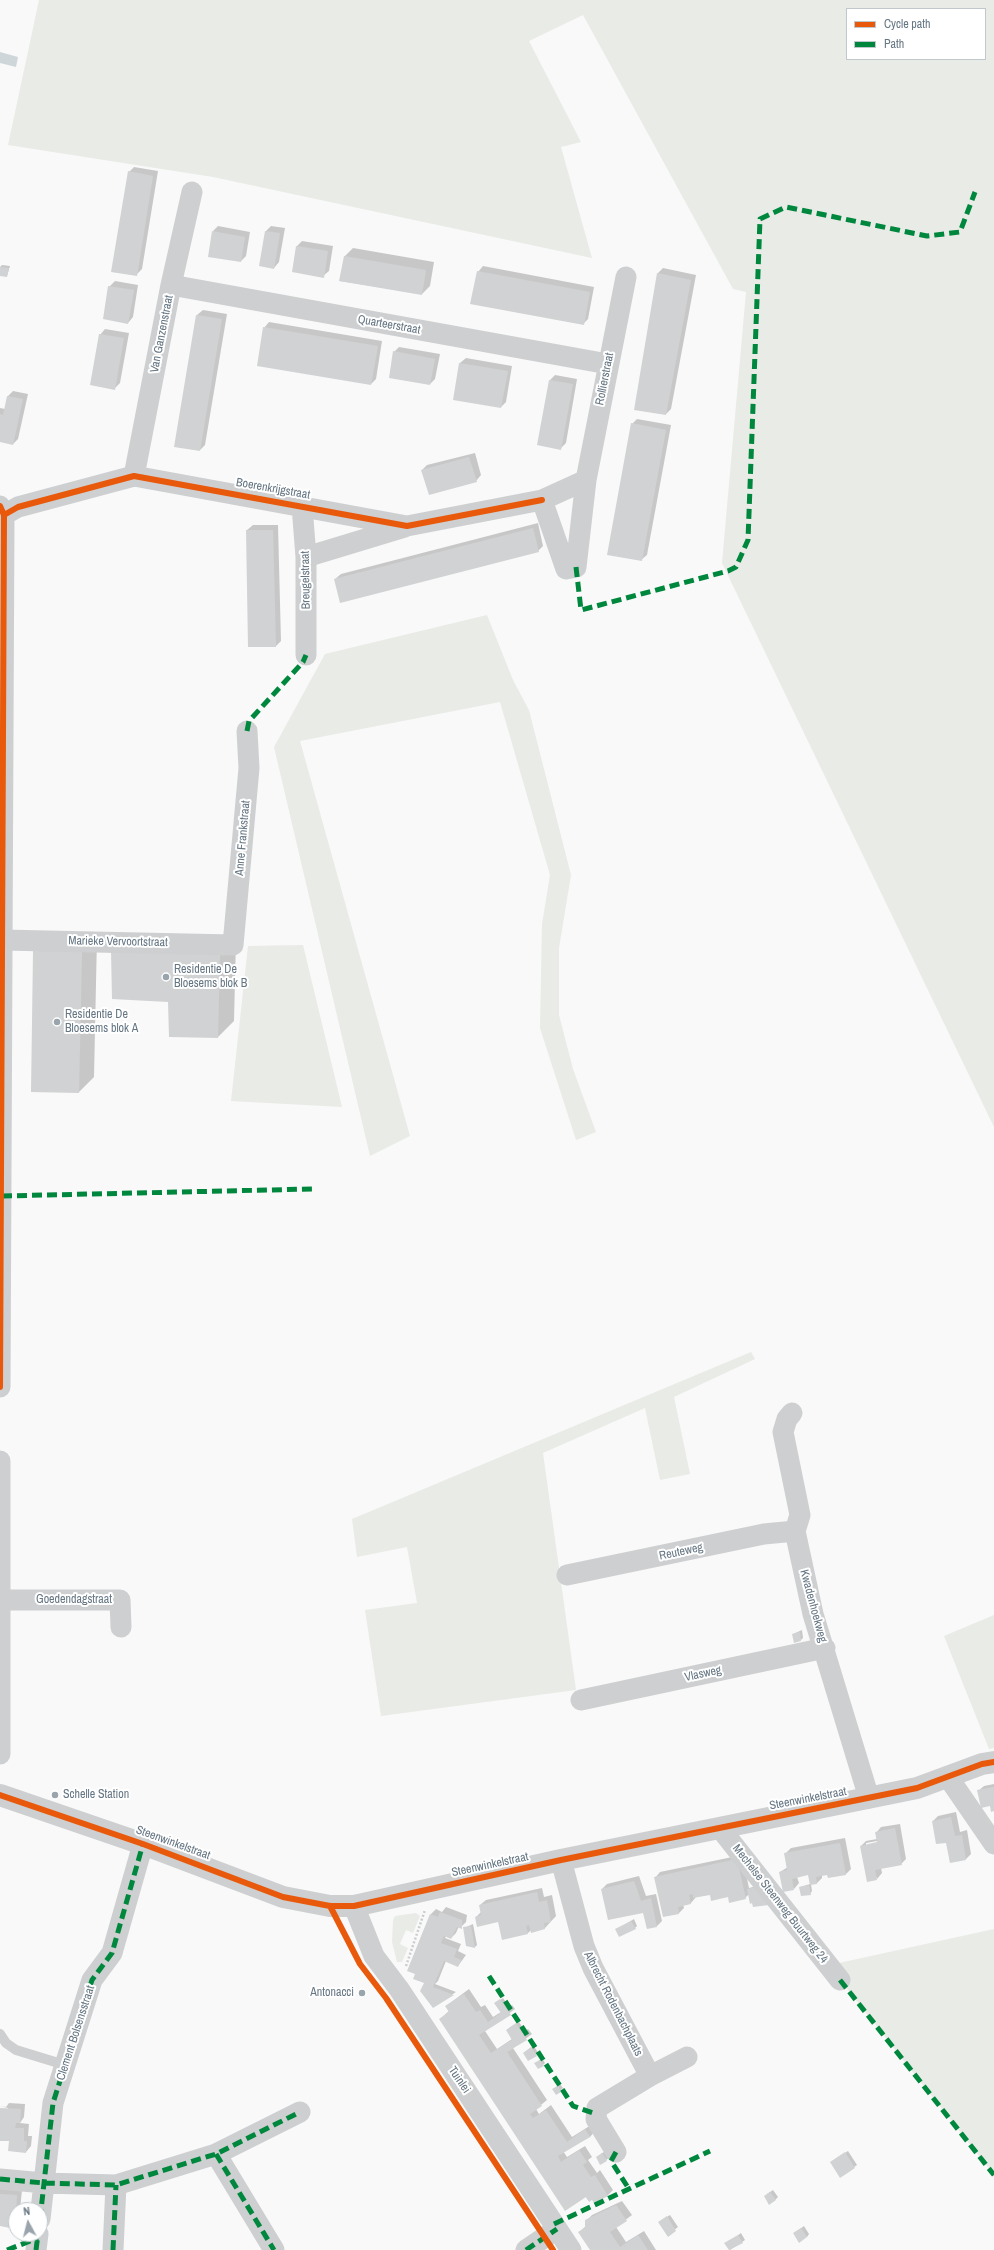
<!DOCTYPE html>
<style>
body{margin:0}
#map{position:relative;width:994px;height:2250px;overflow:hidden;background:#f9f9f9;font-family:"Archivo Narrow",sans-serif}
canvas{display:block}
.legend{position:absolute;left:846px;top:8px;width:140px;height:52px;box-sizing:border-box;background:#fff;border:1px solid #c1c8cd;margin:0;padding:5px 7px;list-style:none;font-size:12px;color:#657683}
.legend li{display:flex;align-items:center;gap:8px;height:20px}
.legend b{width:20px;border:1px solid #c1c8cd}
.north{position:absolute;left:8px;top:2202px;width:40px;height:40px;box-sizing:border-box;background:#fff;border:1px solid #c1c8cd;border-radius:50%;rotate:353deg;font-size:11px;font-weight:700;line-height:16px;text-align:center;color:#657683}
.north::after{content:'';display:block;margin:auto;width:14px;height:18px;background:#99a4ac;clip-path:polygon(50% 0,100% 100%,50% 72%,0 100%)}
</style>
<div id="map">
<canvas width="994" height="2250"></canvas>
<ul class="legend">
<li><b style="height:5px;background:#e8590c"></b>Cycle path</li>
<li><b style="height:5px;background:#00873e"></b>Path</li>
</ul>
<div class="north">N</div>
</div>
<script>
const context = document.querySelector('canvas').getContext('2d');
context.lineJoin = 'round';
function fill(path, color) { context.fillStyle = color; context.fill(path, 'evenodd'); }
const toPath = rows => new Path2D(rows.map(r => 'M' + r).join(''));
function strokePath(path, color, width, dash) { context.strokeStyle = color; context.lineWidth = width; context.lineCap = dash ? 'butt' : 'round'; context.setLineDash(dash || []); context.stroke(path); }
function write(font, color, halo, rows, align = 'center') {
  context.font = font + ' "Archivo Narrow",sans-serif'; context.lineWidth = 4; context.setLineDash([]); context.textBaseline = 'middle'; context.strokeStyle = halo; context.fillStyle = color; for (const [text, x, y, turn = 0] of rows) {
    context.save(); context.translate(x, y); context.rotate((+turn || 0) * Math.PI / 180); context.textAlign = isNaN(turn) ? turn : align; if (halo) context.strokeText(text, 0, 0); context.fillText(text, 0, 0); context.restore();
  }
}
fill(toPath([
 [39,0,994,0,994,1127,722,563,746,292,733,289,583,15,529,41,581,142,561,147,592,258,213,177,8,145],
 [847,9,985,9,985,59,847,59],
 [487,615,513,680,529,710,571,875,559,948,559,1015,573,1069,596,1132,576,1140,540,1028,542,924,550,875,500,702,300,741,410,1136,370,1156,274,747,325,654],
 [303,945,342,1107,231,1101,248,946],
 [751,1352,755,1359,674,1397,690,1474,660,1480,645,1408,543,1453,576,1690,381,1716,365,1610,417,1603,407,1547,357,1557,352,1519],
 [994,1615,994,1748,989,1749,944,1636],
 [416,1913,420,1916,413,1933,406,1930,400,1944,408,1948,402,1962,397,1962,392,1942,393,1920,395,1916],
 [994,1929,994,2175,840,1980,839,1963]
]), '#e8ebe6');
fill(toPath([
 [0,52,18,57,16,67,0,63]
]), '#ced6d9');
fill(toPath([
 [134,167,158,171,142,269,136,275,129,172],
 [218,226,250,232,246,256,241,261,213,231],
 [271,226,285,228,279,262,274,268,266,231],
 [302,241,333,246,329,271,323,276,297,246],
 [353,248,434,262,430,286,422,294,340,281,345,256],
 [2,265,10,266,7,276,0,275,0,267],
 [483,266,594,287,588,319,583,324,478,272],
 [663,268,696,275,671,409,666,414,658,273],
 [115,281,138,285,133,317,128,323,109,287],
 [203,310,227,314,205,445,200,450,197,315],
 [269,322,382,341,376,379,371,384,264,328],
 [105,329,129,333,120,383,115,388,100,335],
 [399,347,440,354,435,379,430,384,394,352],
 [466,358,512,366,506,402,501,407,454,399,460,363],
 [555,375,577,379,566,443,560,449,538,444,550,380],
 [13,391,28,394,18,439,13,444,0,441,0,408,5,409,8,396],
 [637,419,671,425,647,555,641,560,632,424],
 [475,453,481,475,476,481,422,470,427,465],
 [538,523,543,546,538,551,335,579,341,574],
 [253,525,278,525,281,641,276,646,247,530],
 [97,937,94,1077,79,1092,34,952],
 [236,939,234,1021,218,1037,169,1001],
 [802,1630,803,1638,801,1640,793,1634],
 [994,1784,994,1810,978,1791,984,1786],
 [956,1812,960,1832,967,1830,971,1854,966,1859,950,1862,947,1841,933,1821,938,1816],
 [900,1824,906,1859,901,1864,881,1868,882,1873,877,1879,861,1846,866,1841,877,1839,876,1833,881,1827],
 [882,1840,882,1842,866,1846,866,1843],
 [845,1838,851,1869,846,1874,828,1877,828,1874,822,1875,822,1878,817,1883,811,1884,812,1891,810,1894,800,1887,810,1884,809,1874,797,1877,799,1883,794,1889,780,1872,788,1867,785,1854,791,1848],
 [742,1855,749,1888,760,1885,753,1902,749,1894,745,1898,711,1893,696,1897,691,1903,683,1904,684,1908,679,1913,664,1916,655,1878,660,1872],
 [639,1876,646,1896,656,1894,662,1921,657,1926,647,1928,644,1912,602,1889,607,1884],
 [542,1888,544,1897,552,1895,556,1916,545,1928,531,1930,528,1933,499,1921,476,1917,482,1911,480,1905,486,1900],
 [446,1907,467,1915,466,1922,461,1927,459,1926,456,1933,451,1938,446,1936,445,1938,461,1944,458,1951,466,1955,458,1966,446,1961,438,1981,435,1984,456,1992,433,2007,425,1982,431,1914,436,1909,442,1912],
 [634,1919,637,1926,635,1928,617,1929],
 [473,1924,477,1945,475,1947,467,1945,464,1928],
 [469,1989,481,2007,485,2005,493,2017,501,2012,496,2003,503,1998,509,2007,512,2005,515,2009,485,2031,497,2049,512,2039,509,2028,519,2022,525,2031,528,2029,532,2034,513,2048,547,2100,536,2109,539,2114,551,2105,572,2137,591,2125,595,2131,590,2137,563,2151,567,2157,585,2146,592,2157,588,2160,597,2173,600,2170,613,2190,608,2195,594,2201,593,2199,589,2201,440,2019,449,2011,446,2006],
 [534,2046,538,2053,536,2055,526,2051],
 [542,2058,545,2063,543,2065,536,2063],
 [560,2084,563,2088,556,2094,553,2089],
 [9,2103,25,2104,24,2117,20,2123,29,2124,28,2136,32,2136,31,2146,26,2152,10,2140,0,2140,0,2109,8,2110,8,2108,0,2106,6,2107],
 [605,2151,609,2158,606,2160,597,2157],
 [848,2151,857,2165,841,2176,834,2160],
 [0,2188,22,2190,20,2210,16,2210,16,2226,14,2228,0,2225],
 [773,2190,778,2197,775,2200,767,2194],
 [622,2201,632,2215,616,2227,626,2242,644,2231,656,2250,591,2250,579,2232,586,2226,586,2221,592,2215],
 [670,2215,678,2227,668,2235,662,2220],
 [804,2226,809,2234,807,2237,794,2233],
 [741,2233,745,2240,730,2250,726,2244]
]), '#0003');
fill(toPath([
 [128,171,153,176,137,276,111,272],
 [212,231,245,237,241,262,208,257],
 [265,231,280,233,274,269,259,266],
 [296,246,328,251,324,278,292,272],
 [344,256,426,270,422,295,339,281],
 [0,267,9,268,7,277,0,276],
 [477,271,590,292,584,325,470,304],
 [657,273,691,280,666,415,634,410],
 [108,286,134,290,128,324,103,319],
 [196,315,222,319,200,451,174,447],
 [263,327,378,346,371,385,257,366],
 [99,334,124,338,115,390,90,385],
 [393,351,435,359,430,385,389,378],
 [459,363,508,371,501,408,453,400],
 [549,380,573,384,561,450,537,445],
 [7,396,23,399,13,445,0,442,0,414,3,415],
 [631,423,666,430,642,561,607,555],
 [469,457,477,482,429,495,421,470],
 [533,528,539,552,340,603,334,579],
 [246,530,273,530,276,647,248,647],
 [33,951,82,952,79,1093,31,1092],
 [111,951,220,954,218,1038,169,1037,168,1002,112,999],
 [800,1632,801,1641,794,1643,792,1634],
 [994,1787,994,1811,991,1812,990,1806,981,1808,977,1790],
 [951,1817,955,1836,962,1835,966,1860,950,1863,946,1843,936,1844,932,1821],
 [895,1828,902,1865,875,1870,877,1880,867,1882,860,1846,877,1842,875,1832],
 [840,1843,846,1875,828,1878,827,1875,816,1877,817,1884,810,1885,808,1875,792,1879,794,1890,783,1892,779,1872,787,1870,784,1853],
 [737,1859,746,1899,729,1903,728,1897,711,1901,710,1895,693,1898,693,1894,689,1895,691,1904,678,1907,679,1914,663,1917,654,1877],
 [634,1881,641,1901,651,1898,657,1927,647,1929,643,1913,608,1920,601,1889],
 [809,1885,811,1895,801,1896,799,1887],
 [756,1887,769,1905,753,1907,752,1903,750,1904,747,1889],
 [537,1892,539,1902,547,1900,551,1922,544,1923,545,1929,531,1933,529,1925,526,1926,528,1934,502,1940,498,1922,477,1927,475,1917,481,1915,479,1905],
 [440,1912,462,1920,462,1929,457,1927,451,1939,444,1936,441,1943,457,1949,454,1957,461,1960,458,1967,444,1961,433,1987,454,1995,433,2008,420,1991,424,1983,413,1979,415,1974,407,1971,430,1914,438,1917],
 [631,1921,636,1929,619,1937,615,1929],
 [471,1926,475,1948,466,1946,463,1927],
 [464,1994,476,2012,480,2010,488,2022,501,2013,494,2003,500,1999,511,2015,479,2035,491,2053,512,2040,506,2030,516,2023,527,2040,507,2052,542,2106,530,2114,533,2118,546,2110,567,2142,585,2129,590,2137,558,2156,561,2162,579,2150,587,2162,583,2165,591,2177,595,2175,608,2196,594,2203,592,2200,589,2202,586,2197,565,2211,439,2019,449,2012,445,2006],
 [531,2047,537,2056,528,2061,523,2053],
 [540,2060,544,2066,538,2069,534,2063],
 [558,2086,561,2092,556,2095,552,2089],
 [0,2108,21,2109,20,2123,16,2123,15,2128,24,2128,24,2141,27,2141,26,2153,8,2151,9,2141,0,2141],
 [845,2152,855,2168,840,2178,830,2162],
 [602,2153,607,2161,600,2165,596,2157],
 [770,2192,776,2200,769,2205,764,2196],
 [0,2194,17,2195,15,2229,0,2226],
 [616,2205,627,2221,610,2232,620,2247,638,2235,648,2250,590,2250,578,2232,585,2228,585,2220],
 [667,2216,676,2231,668,2237,658,2222],
 [801,2228,807,2237,799,2243,793,2233],
 [738,2235,743,2243,729,2250,724,2243]
]), '#d0d2d3');
strokePath(toPath([
 [406,1966,425,1910]
]), '#cbcccd', 2.5, [2, 2]);
strokePath(toPath([
 [0,2034,6,2043,16,2050,65,2065]
]), '#cecfd0', 10);
strokePath(toPath([
 [171,285,608,364],
 [134,476,171,285,192,192],
 [586,480,542,500,566,569,576,567,586,480,626,277],
 [0,506,4,515,0,1387],
 [302,506,306,557,306,655],
 [4,515,18,507,134,476,407,526,542,500],
 [306,557,405,527],
 [2,940,233,945,249,768,247,731],
 [792,1413,787,1419,783,1432,800,1515,795,1531,813,1614,869,1798],
 [0,1461,0,1754],
 [567,1575,764,1534,795,1531],
 [0,1600,120,1600,121,1627],
 [581,1700,825,1648],
 [948,1777,994,1844],
 [720,1828,840,1980],
 [561,1860,584,1946,593,1968,650,2076],
 [354,1906,374,1956,399,1989,571,2250],
 [616,2152,596,2119,597,2108,650,2076,687,2057],
 [216,2154,274,2250],
 [0,2179,44,2183,116,2185,216,2154,300,2112],
 [40,2219,53,2103,92,1980,112,1953,143,1844],
 [36,2250,38,2234],
 [113,2250,116,2185],
 [526,2250,557,2229]
]), '#cecfd0', 21);
strokePath(toPath([
 [0,1795,143,1844,283,1897,330,1906,354,1906,561,1860,917,1788,982,1764,994,1762]
]), '#cecfd0', 22);
strokePath(toPath([
 [576,567,581,610,728,571,736,567,748,540,760,219,786,207,927,236,960,232,975,192],
 [247,731,249,721,303,662,306,655],
 [2,1196,313,1189],
 [489,1976,573,2106,596,2114],
 [840,1980,994,2175],
 [616,2152,611,2161,629,2189],
 [216,2154,274,2250],
 [0,2179,44,2183,116,2185,216,2154,300,2112],
 [40,2219,53,2103,92,1980,112,1953,143,1844],
 [554,2224,710,2151],
 [7,2250,38,2238],
 [36,2250,38,2234],
 [113,2250,116,2185],
 [526,2250,557,2229]
]), '#00873e', 5, [10, 5]);
strokePath(toPath([
 [0,506,4,515,0,1387],
 [4,515,18,507,134,476,407,526,542,500],
 [0,1795,143,1844,283,1897,330,1906,354,1906,561,1860,917,1788,982,1764,994,1762],
 [330,1906,360,1964,386,1998,553,2250]
]), '#e8590c', 6);
for (const [x, y, r, color] of [
 [166,977,4,"#99a4ac"],
 [57,1022,4,"#99a4ac"],
 [55,1795,4,"#99a4ac"],
 [362,1993,4,"#99a4ac"]
]) { const dot = new Path2D(); dot.arc(x, y, r, 0, 2 * Math.PI); context.fillStyle = color; context.fill(dot); strokePath(dot, '#fff', 1.5); }
write('12px', '#657683', '#fff', [
 ["Quarteerstraat",389,325,10],
 ["Van Ganzenstraat",162,334,-79],
 ["Rollierstraat",605,379,-79],
 ["Boerenkrijgstraat",273,489,10],
 ["Breugelstraat",306,580,-91],
 ["Anne Frankstraat",243,838,-85],
 ["Marieke Vervoortstraat",118,942,1],
 ["Reuteweg",681,1552,-12],
 ["Goedendagstraat",74,1600],
 ["Kwadenhoekweg",813,1606,75],
 ["Vlasweg",703,1674,-12],
 ["Steenwinkelstraat",808,1799,-11],
 ["Steenwinkelstraat",173,1843,20],
 ["Steenwinkelstraat",490,1865,-12],
 ["Mechelse Steenweg Buurtweg 24",780,1904,52],
 ["Albrecht Rodenbachplaats",613,2004,63],
 ["Clement Bolsensstraat",76,2033,-72],
 ["Tuinlei",459,2080,56]
]);
write('12px', '#657683', '#fff', [
 ["Residentie De",174,970],
 ["Bloesems blok B",174,984],
 ["Residentie De",65,1015],
 ["Bloesems blok A",65,1029],
 ["Schelle Station",63,1795],
 ["Antonacci",354,1993,"right"]
], 'left');
</script>
